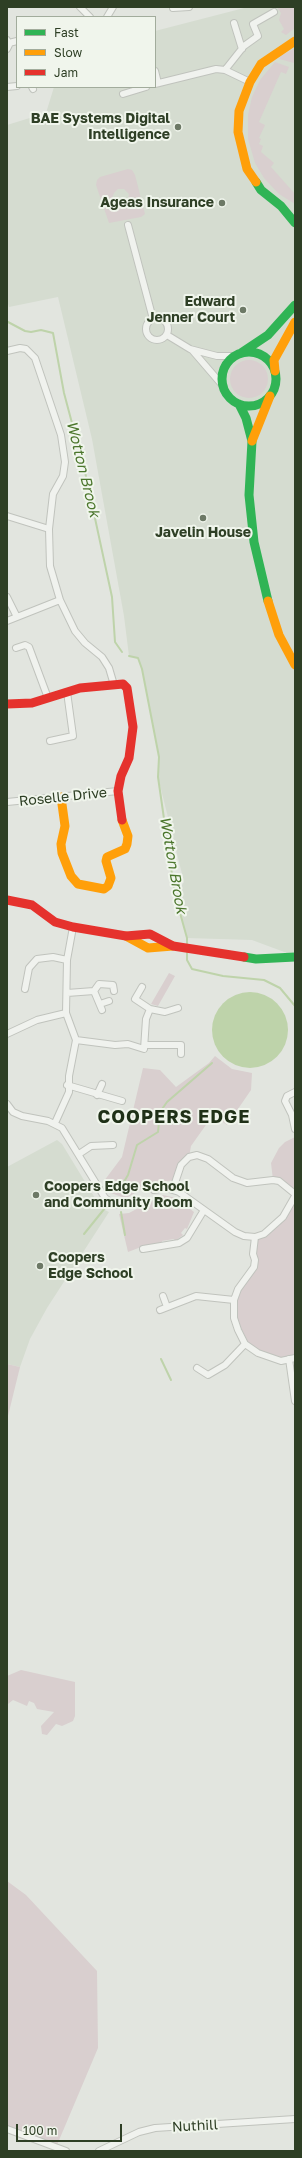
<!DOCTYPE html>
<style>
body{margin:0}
#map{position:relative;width:302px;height:2158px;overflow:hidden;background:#e2e5df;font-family:"Golos Text",sans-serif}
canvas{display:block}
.frame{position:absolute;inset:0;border:8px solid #2e3f25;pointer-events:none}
.legend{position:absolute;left:16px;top:16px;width:140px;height:72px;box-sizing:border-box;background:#f0f5ec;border:1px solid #a2ac9c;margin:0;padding:5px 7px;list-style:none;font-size:12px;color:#2e3f25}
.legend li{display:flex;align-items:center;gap:8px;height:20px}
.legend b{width:20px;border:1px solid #a2ac9c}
.scale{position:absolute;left:16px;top:2124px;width:106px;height:18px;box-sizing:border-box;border:2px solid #2e3f25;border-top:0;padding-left:5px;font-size:12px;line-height:14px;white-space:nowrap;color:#2e3f25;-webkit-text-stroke:3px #f0f5ec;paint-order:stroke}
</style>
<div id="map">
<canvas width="302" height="2158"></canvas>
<div class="frame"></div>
<ul class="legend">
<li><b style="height:5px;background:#30b455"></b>Fast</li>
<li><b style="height:5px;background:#ff9f0a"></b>Slow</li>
<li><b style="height:5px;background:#e5322d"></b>Jam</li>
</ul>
<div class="scale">100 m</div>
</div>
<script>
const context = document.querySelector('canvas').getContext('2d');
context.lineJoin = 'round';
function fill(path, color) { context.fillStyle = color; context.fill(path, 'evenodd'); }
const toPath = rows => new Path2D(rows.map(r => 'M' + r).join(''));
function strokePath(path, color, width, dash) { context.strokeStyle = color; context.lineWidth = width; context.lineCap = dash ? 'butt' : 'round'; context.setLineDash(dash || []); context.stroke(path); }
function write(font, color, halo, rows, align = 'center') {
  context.font = font + ' "Golos Text",sans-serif'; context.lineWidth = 4; context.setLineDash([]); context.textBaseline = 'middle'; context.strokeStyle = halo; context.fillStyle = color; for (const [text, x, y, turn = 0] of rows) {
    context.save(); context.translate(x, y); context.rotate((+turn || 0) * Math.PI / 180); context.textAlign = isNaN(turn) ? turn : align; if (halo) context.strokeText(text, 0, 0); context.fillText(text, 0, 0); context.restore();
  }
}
fill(toPath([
 [248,7,295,7,295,956,252,940,187,938,175,895,184,882,158,777,159,757,142,669,138,658,129,656,124,616,92,439,58,297,9,307,7,301,7,125,46,113,54,87,155,87,155,31],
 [57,1140,62,1144,101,1208,109,1212,47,1308,30,1339,20,1367,7,1364,7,1167]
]), '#d5dcd0');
fill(toPath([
 [277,7,295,7,295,28,286,35,281,32,284,29,279,20,281,13],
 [295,48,294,63,279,59,281,56],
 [275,62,289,67,286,74,281,72,259,122,265,125,259,138,261,139,259,144,263,146,261,152,274,163,271,167,295,194,295,204,279,194,264,178,255,163,248,139,248,115,252,97,260,80],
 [128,169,132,170,135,175,145,214,141,217,109,223,96,185,97,180,100,177],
 [118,189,124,189,129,194,128,200,123,206,116,204,112,198,114,193],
 '230 379a19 19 0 1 1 38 0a19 19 0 1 1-38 0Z',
 [169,973,175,976,158,1006,151,1004],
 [215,1056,232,1069,252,1073,251,1090,227,1125,213,1115,191,1146,189,1157,176,1180,152,1183,128,1197,122,1197,111,1193,104,1181,122,1157,143,1068,160,1070,176,1087,209,1063],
 [295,1137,295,1194,273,1180,271,1163,279,1148,285,1142],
 [163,1195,176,1198,194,1212,187,1229,185,1228,181,1233,183,1235,175,1241,174,1239,162,1241,162,1244,141,1247,128,1252,119,1214,129,1213],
 [295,1196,295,1358,281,1361,252,1350,238,1330,234,1300,254,1267,255,1237,283,1217],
 [7,1364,20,1367,7,1420],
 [21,1670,75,1682,75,1716,73,1721,62,1726,56,1724,47,1735,42,1734,41,1726,54,1712,37,1709,34,1703,29,1701,27,1706,13,1700,8,1704,7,1676],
 [7,1881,26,1895,97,1971,98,2048,57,2145,7,2127]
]), '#d9cfcf');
fill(toPath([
 '212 1030a38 38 0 1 1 76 0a38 38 0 1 1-76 0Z'
]), '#bed3aa');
strokePath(toPath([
 [8,322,25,331,31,332,41,330,53,333,64,393,85,472,112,597,115,642,122,652],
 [129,656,138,658,142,669,159,757,158,777,175,895,187,938,187,946],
 [187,951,187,960,192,969,223,976,264,980,280,988,295,1006],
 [118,1192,128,1175,137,1145,158,1132,160,1112,167,1102,212,1063],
 [121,1212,125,1235],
 [84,1234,105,1208],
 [161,1359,171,1380]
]), '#bed3aa', 2);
const street = toPath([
 [80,7,90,17],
 [173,8,189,7],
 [107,17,113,7],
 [234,23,242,49],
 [7,40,9,45,7,49],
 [9,43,17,41],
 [225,70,244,46,258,36,253,24,274,12],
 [155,71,158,83],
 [155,84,216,69,225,70,250,82],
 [7,87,17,86],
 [32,87,33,89],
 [123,94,146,87],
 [128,225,153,319],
 '146 329a11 11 0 1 1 22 0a11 11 0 1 1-22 0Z',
 [167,335,190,349,217,356,235,356],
 [192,350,223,386],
 [7,351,20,348,26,349,35,358,61,435,65,462,63,476,53,494,49,529],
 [7,516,49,529,50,566,60,600,75,631,85,643,102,657,109,668,114,685],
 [7,597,17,617],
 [7,621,60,600],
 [16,648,25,645,29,647,48,698],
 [50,741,73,736,67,692],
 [7,802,118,791],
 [142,987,135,999,150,1009,165,1012,178,1008],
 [25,989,29,968,37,959,53,957,67,960],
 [94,991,99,984,113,985,114,991],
 [67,993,94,991,102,1010],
 [100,1004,109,1001],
 [7,1034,37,1020,66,1013],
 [76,1040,115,1045,128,1044,144,1049,146,1019,150,1009],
 [146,1045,181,1045,181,1054],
 [67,1085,122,1101],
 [295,1092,287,1096,285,1101,292,1115,295,1129],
 [97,1095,102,1084],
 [7,1104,13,1112,22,1116,48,1121,62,1128,105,1198,116,1205,130,1204],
 [55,1123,69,1092,69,1076,76,1040,66,1013,67,960,73,927],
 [79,1154,91,1146,113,1145],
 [173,1189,181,1165,189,1157,197,1155,208,1159,233,1178,247,1183,273,1180,279,1181,295,1194],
 [154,1190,166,1188,179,1192,235,1232,244,1236,255,1237,264,1234,283,1217,295,1196],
 [255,1237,253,1254,255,1260,254,1267,238,1289,234,1300,234,1318,238,1330,245,1344,258,1353,281,1361,295,1358],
 [143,1249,179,1243,187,1238,204,1210],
 [163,1296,167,1307],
 [160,1310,196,1296,234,1300],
 [289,1359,295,1401],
 [197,1368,208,1375,225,1365,245,1344],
 [7,2129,66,2151],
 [99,2151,139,2132,155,2128,295,2119]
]);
strokePath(street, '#c0c3bd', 8);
strokePath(street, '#f0f2ee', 6);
strokePath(toPath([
 [256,182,261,190,281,206,295,223],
 '222 379a27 27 0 1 1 54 0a27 27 0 1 1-54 0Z',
 [241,353,268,335,295,305],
 [239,404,246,418,252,441,249,495,254,542,268,601],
 [244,957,256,959,295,957]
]), '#30b455', 9);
strokePath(toPath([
 [256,182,247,169,238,132,239,111,250,82,261,64,295,41],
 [275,371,274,360,295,322],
 [252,441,270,396],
 [268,601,279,635,295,665],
 [61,797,65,826,61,844,62,853,71,876,78,884,104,889,108,886,111,878,106,861,107,857,125,849,127,844,128,836,122,820],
 [126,936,148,948,173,946]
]), '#ff9f0a', 9);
strokePath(toPath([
 [7,704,32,703,80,688,123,684,127,688,133,727,129,758,121,776,118,791,122,820],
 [7,900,32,905,55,922,73,927,126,936,150,934,173,946,244,957]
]), '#e5322d', 9);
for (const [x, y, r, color] of [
 [178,127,4,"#6d7966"],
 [222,203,4,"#6d7966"],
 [243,310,4,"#6d7966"],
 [203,518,4,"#6d7966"],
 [36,1195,4,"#6d7966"],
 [40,1266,4,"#6d7966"]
]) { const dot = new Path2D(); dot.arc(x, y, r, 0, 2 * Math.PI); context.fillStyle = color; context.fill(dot); strokePath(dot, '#f0f5ec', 1.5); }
write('bold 14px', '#2e3f25', '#f0f5ec', [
 ["BAE Systems Digital",170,119],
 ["Intelligence",170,135],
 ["Ageas Insurance",214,203],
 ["Edward",235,302],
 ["Jenner Court",235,318],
 ["Javelin House",203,533,"center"],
 ["Coopers Edge School",44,1187,"left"],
 ["and Community Room",44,1203,"left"],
 ["Coopers",48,1258,"left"],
 ["Edge School",48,1274,"left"]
], 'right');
write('14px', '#2e3f25', '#f0f5ec', [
 ["Roselle Drive",63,797,-6],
 ["Nuthill",195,2126,-3]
]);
write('italic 15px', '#4b762c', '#f0f5ec', [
 ["Wotton Brook",83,469,76],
 ["Wotton Brook",173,865,80]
]);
context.letterSpacing = '1px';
write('bold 18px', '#1f3017', '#f0f5ec', [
 ["COOPERS EDGE",174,1117]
]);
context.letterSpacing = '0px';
</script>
